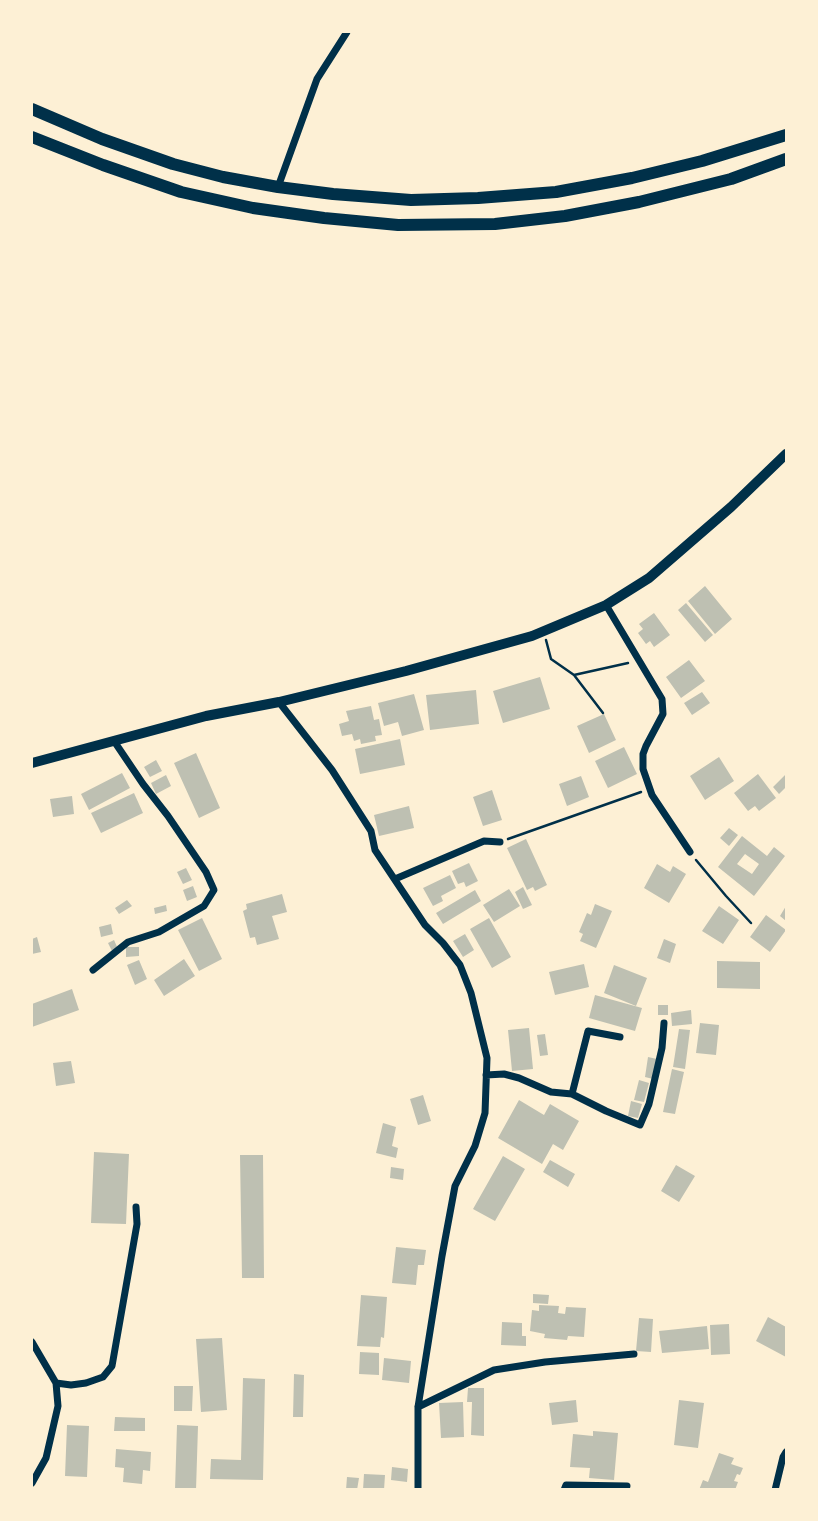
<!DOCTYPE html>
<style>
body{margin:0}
#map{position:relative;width:818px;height:1521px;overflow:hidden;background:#fdf0d5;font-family:"Playfair Display",serif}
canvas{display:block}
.frame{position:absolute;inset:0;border:33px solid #fdf0d5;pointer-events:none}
</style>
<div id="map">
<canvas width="818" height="1521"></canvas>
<div class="frame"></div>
</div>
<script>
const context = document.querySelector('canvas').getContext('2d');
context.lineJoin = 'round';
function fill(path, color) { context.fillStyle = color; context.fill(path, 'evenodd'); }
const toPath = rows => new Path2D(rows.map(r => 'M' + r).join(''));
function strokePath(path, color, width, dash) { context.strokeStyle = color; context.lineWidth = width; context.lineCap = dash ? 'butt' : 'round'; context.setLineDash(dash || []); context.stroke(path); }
fill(toPath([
 [705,586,732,619,715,634,688,601],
 [686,603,713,635,705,642,678,610],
 [654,613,670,635,654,647,650,641,646,644,638,633,643,629,639,624],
 [689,660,705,681,681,698,666,677],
 [540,677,550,709,503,723,493,691],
 [476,690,479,724,430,730,426,695],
 [702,692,710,703,692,715,684,703],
 [414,694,424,730,402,736,398,722,384,726,378,703],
 [371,706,374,720,379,719,382,735,375,736,376,741,361,744,360,739,354,741,352,734,342,736,339,724,349,721,346,711],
 [604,714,616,740,589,753,577,726],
 [400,739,405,765,360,774,355,749],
 [624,747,637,774,608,788,595,761],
 [196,753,220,808,199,818,174,763],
 [719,757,734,781,705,800,690,776],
 [156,760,162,771,150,777,144,767],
 [122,773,130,788,89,810,81,794],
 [758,774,776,798,759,811,755,806,748,811,734,793],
 [786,774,786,787,779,794,773,787],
 [166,775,171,786,156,794,151,783],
 [581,776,589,797,567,806,559,784],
 [492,790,502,820,483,826,473,797],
 [134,793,143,813,101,833,91,813],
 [72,796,74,814,53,817,50,799],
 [409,806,414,828,379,836,374,815],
 [729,828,738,835,729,846,720,838],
 [742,836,767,856,774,847,785,856,754,896,718,867],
 [745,854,759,864,752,874,737,864],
 [526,839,547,885,535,891,533,887,527,890,507,848],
 [469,863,478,881,466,887,464,882,458,884,452,871],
 [657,864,670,872,673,866,686,874,669,903,644,888],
 [186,868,192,880,183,884,177,872],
 [450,875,456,888,441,896,443,901,433,906,423,888],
 [193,886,197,897,187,901,183,890],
 [523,887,532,905,523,909,515,892],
 [509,889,520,906,494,922,483,905],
 [475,890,481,901,443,924,436,913],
 [282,894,287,912,272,916,279,939,257,945,255,937,250,938,243,911,247,909,246,904],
 [127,900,132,906,119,914,115,908],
 [595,904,612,911,596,948,580,941,583,934,579,932,587,913,591,915],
 [166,905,167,911,155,914,154,908],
 [719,906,739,920,723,944,702,931],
 [786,906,786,921,780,916],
 [766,915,786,930,770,952,750,937],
 [202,918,222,959,199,971,178,930],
 [489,918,511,957,492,968,470,929],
 [111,924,113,934,101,937,99,927],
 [465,934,474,950,463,957,453,941],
 [37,937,41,952,32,954,32,939],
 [664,939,676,944,670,963,657,958],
 [114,940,118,949,112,951,108,943],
 [126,947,139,947,139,956,126,957],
 [184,959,195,976,164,996,154,980],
 [139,960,147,979,135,985,127,965],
 [717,961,760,962,760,989,717,988],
 [584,964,589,987,555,995,549,972],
 [614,965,647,978,636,1006,604,993],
 [72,989,79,1010,32,1027,32,1004],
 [595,995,642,1008,635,1031,589,1018],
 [658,1005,668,1005,668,1015,658,1015],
 [691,1010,692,1024,672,1026,671,1013],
 [700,1023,719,1025,716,1055,696,1053],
 [529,1028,533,1069,512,1071,508,1030],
 [679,1029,690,1030,685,1069,673,1067],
 [545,1034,548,1055,540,1056,537,1035],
 [648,1057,657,1059,653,1079,645,1077],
 [71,1061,75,1083,56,1086,53,1063],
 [672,1069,684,1072,675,1114,663,1112],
 [639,1080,649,1083,644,1102,634,1100],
 [423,1095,431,1121,418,1125,410,1099],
 [519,1100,544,1115,550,1104,579,1121,563,1150,553,1144,542,1164,498,1138],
 [631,1101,642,1104,638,1118,628,1116],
 [383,1123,396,1127,392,1146,398,1148,396,1158,376,1153],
 [94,1152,129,1154,126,1224,91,1223],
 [240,1155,263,1155,264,1278,242,1278],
 [503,1156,525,1169,495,1221,473,1209],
 [550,1160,575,1174,568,1187,543,1172],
 [676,1165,695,1176,679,1202,661,1191],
 [391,1167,404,1169,403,1180,390,1178],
 [396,1247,426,1250,424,1265,418,1265,416,1285,392,1283],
 [533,1294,549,1295,548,1304,533,1303],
 [361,1295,387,1297,384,1338,381,1337,380,1347,357,1346],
 [539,1305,559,1306,558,1313,565,1314,566,1307,586,1308,584,1337,568,1336,567,1340,544,1338,545,1334,530,1331,532,1310,539,1311],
 [768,1317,786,1327,786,1357,756,1341],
 [639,1318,653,1319,651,1352,636,1351],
 [502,1322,522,1323,522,1336,526,1336,526,1346,501,1345],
 [729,1324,730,1354,711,1355,710,1325],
 [707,1326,709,1349,662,1353,659,1331],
 [222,1338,227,1410,201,1412,196,1339],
 [360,1352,379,1353,379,1375,359,1374],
 [384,1358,411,1361,409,1383,382,1380],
 [294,1374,304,1375,303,1417,293,1417],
 [243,1378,265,1379,263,1480,210,1479,211,1459,241,1460],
 [174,1386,193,1386,192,1411,174,1411],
 [468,1388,484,1388,484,1436,471,1435,472,1402,467,1402],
 [576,1400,578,1422,552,1425,549,1403],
 [679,1400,704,1403,698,1448,674,1445],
 [463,1402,464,1437,441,1438,439,1403],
 [115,1417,145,1418,145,1431,114,1431],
 [67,1425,89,1426,87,1477,65,1476],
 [177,1425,198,1426,196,1490,175,1490],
 [593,1431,618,1433,614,1480,589,1478,590,1468,570,1467,573,1434,593,1436],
 [116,1449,151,1452,150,1471,143,1470,142,1484,123,1482,124,1468,115,1467],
 [719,1453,734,1458,731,1464,743,1468,740,1475,737,1474,734,1481,738,1482,735,1490,699,1490,703,1480,708,1482],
 [392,1467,408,1469,407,1482,391,1480],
 [364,1474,385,1475,384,1490,363,1490],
 [347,1477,359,1478,357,1490,346,1490]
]), '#bec0b2');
strokePath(toPath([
 [546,640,551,659,574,675,603,713],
 [574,675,628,663],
 [508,839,641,792],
 [696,860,726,896,751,923]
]), '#003049', 2.5);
strokePath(toPath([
 [278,187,317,79,347,32],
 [606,605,662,699,663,714,646,746,643,754,643,769,652,795,690,852],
 [279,702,332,770,371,831,375,850,425,925,443,943,460,965,471,993,487,1058,485,1113,475,1146,455,1186,442,1256,418,1407,418,1490],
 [395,879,484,841,500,842],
 [93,970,128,942,159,932,204,906,214,890,206,872,168,816,143,784,114,741],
 [486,1075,504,1074,519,1078,551,1092,572,1094,588,1031,620,1037],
 [572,1094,606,1111,640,1125,649,1104,662,1048,664,1023],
 [32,1342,56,1383,58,1406,46,1458,32,1483],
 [56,1383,71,1385,86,1383,103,1377,112,1366,137,1224,136,1207],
 [418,1407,494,1370,545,1362,634,1354],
 [564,1490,566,1485,627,1486],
 [775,1490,783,1457,786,1452]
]), '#003049', 7);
strokePath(toPath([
 [32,763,206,716,279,702,406,671,532,636,606,605,649,578,731,507,786,454]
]), '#003049', 10);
strokePath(toPath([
 [32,109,102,139,173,164,223,177,278,187,333,194,411,200,478,198,556,192,632,178,702,161,786,135],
 [32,137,103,165,181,192,253,208,324,218,398,225,495,224,565,216,639,202,731,179,786,159]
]), '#003049', 12);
</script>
